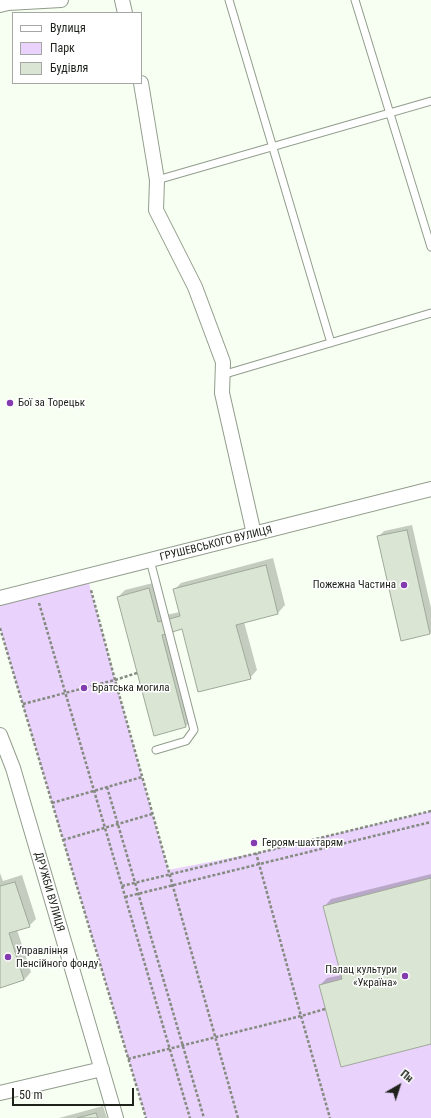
<!DOCTYPE html>
<meta charset="utf-8">
<style>
body{margin:0}
#map{position:relative;width:431px;height:1118px;overflow:hidden;background:#f6fff1;font-family:"Roboto Condensed",sans-serif}
canvas{display:block}
.legend{position:absolute;left:12px;top:12px;width:130px;height:72px;box-sizing:border-box;background:#fff;border:1px solid #a5a7a4;margin:0;padding:5px 7px;list-style:none;font-size:12px;color:#1e221b}
.legend li{display:flex;align-items:center;gap:8px;height:20px}
.legend b{width:20px;border:1px solid #a5a7a4}
.north{position:absolute;left:379px;top:1066px;width:40px;height:40px;-webkit-text-stroke:3px #fff;paint-order:stroke;rotate:39deg;font-size:11px;font-weight:700;line-height:16px;text-align:center;color:#1e221b}
.north::after{content:'';display:block;margin:auto;width:14px;height:18px;background:#1e221b;clip-path:polygon(50% 0,100% 100%,50% 72%,0 100%)}
.scale{position:absolute;left:12px;top:1088px;width:122px;height:18px;box-sizing:border-box;border:2px solid #1e221b;border-top:0;padding-left:5px;font-size:12px;line-height:14px;white-space:nowrap;color:#1e221b;-webkit-text-stroke:3px #fff;paint-order:stroke}
</style>
<div id="map">
<canvas width="431" height="1118"></canvas>
<ul class="legend">
<li><b style="height:5px;background:#fff"></b>Вулиця</li>
<li><b style="height:11px;background:#e9d2fc"></b>Парк</li>
<li><b style="height:11px;background:#dae5d4"></b>Будівля</li>
</ul>
<div class="north">Пн</div>
<div class="scale">50 m</div>
</div>
<script>
const context = document.querySelector('canvas').getContext('2d');
context.lineJoin = 'round';
function fill(path, color) { context.fillStyle = color; context.fill(path, 'evenodd'); }
const toPath = rows => new Path2D(rows.map(r => 'M' + r).join(''));
function strokePath(path, color, width, dash) { context.strokeStyle = color; context.lineWidth = width; context.lineCap = dash ? 'butt' : 'round'; context.setLineDash(dash || []); context.stroke(path); }
function write(font, color, halo, rows, align = 'center') {
  context.font = font + ' "Roboto Condensed",sans-serif'; context.lineWidth = 3; context.setLineDash([]); context.textBaseline = 'middle'; context.strokeStyle = halo; context.fillStyle = color; for (const [text, x, y, turn = 0] of rows) {
    context.save(); context.translate(x, y); context.rotate((+turn || 0) * Math.PI / 180); context.textAlign = isNaN(turn) ? turn : align; if (halo) context.strokeText(text, 0, 0); context.fillText(text, 0, 0); context.restore();
  }
}
fill(toPath([
 [87,576,115,680,168,870,256,853,431,811,431,1118,146,1118,0,628,0,598]
]), '#e9d2fc');
fill(toPath([
 [412,525,431,608,431,632,430,634,378,537,384,531],
 [273,558,285,605,278,613,244,622,257,670,250,678,183,628,170,631,193,719,186,726,118,597,125,590,157,582,166,615,180,612,174,590,181,583],
 [0,873,3,881,22,875,36,919,29,926,17,930,31,972,24,980,0,987],
 [431,874,431,1043,320,985,327,978,342,975,324,907,331,899],
 [103,1106,107,1118,59,1118]
]), '#0003');
const building = toPath([
 [407,530,430,634,401,641,377,536,407,530],
 [266,565,278,614,236,625,251,679,198,692,182,629,162,635,186,727,154,736,117,597,149,588,158,622,180,616,173,589,266,565],
 [431,878,431,1044,341,1067,319,985,342,979,323,906,431,878],
 [15,882,30,927,9,933,24,980,0,988,0,886,15,882],
 [96,1113,98,1118,77,1118,96,1113]
]);
fill(building, '#dae5d4');
strokePath(building, '#9fa999', 1);
const service = toPath([
 [229,0,331,343],
 [355,0,431,247],
 [157,180,431,101],
 [222,375,431,313],
 [150,560,194,730,186,741,156,750]
]);
const minor = toPath([
 [122,0,125,13],
 [0,5,8,3,61,0],
 [141,83,157,180,156,210,195,287,223,362,222,393,254,534],
 [0,598,431,489],
 [0,735,13,768,116,1118],
 [0,1093,102,1069]
]);
strokePath(service, '#929c8d', 9);
strokePath(minor, '#929c8d', 16);
strokePath(toPath([
 [39,603,190,1118],
 [0,628,146,1118],
 [137,673,115,680,238,1118],
 [23,704,115,680,91,590],
 [107,787,204,1118],
 [52,803,142,777],
 [63,840,152,814],
 [122,886,431,811],
 [125,897,431,822],
 [325,1009,301,1016,330,1118],
 [128,1059,301,1016,256,853]
]), '#858b81', 2.5, [3, 2]);
strokePath(service, '#fff', 7);
strokePath(minor, '#fff', 14);
for (const [x, y, r, color] of [
 [10,403,4,"#833caf"],
 [404,585,4,"#833caf"],
 [84,688,4,"#833caf"],
 [254,843,4,"#833caf"],
 [8,957,4,"#833caf"],
 [405,976,4,"#833caf"]
]) { const dot = new Path2D(); dot.arc(x, y, r, 0, 2 * Math.PI); context.fillStyle = color; context.fill(dot); strokePath(dot, '#fff', 1.5); }
write('11px', '#1e221b', '#fff', [
 ["Бої за Торецьк",18,403],
 ["Пожежна Частина",396,585,"right"],
 ["Братська мoгила",92,688],
 ["Героям-шахтарям",262,843],
 ["Управління",16,951],
 ["Пенсійного фонду",16,964],
 ["Палац культури",397,970,"right"],
 ["«Україна»",397,983,"right"]
], 'left');
write('11px', '#1e221b', '#fff', [
 ["ГРУШЕВСЬКОГО ВУЛИЦЯ",216,544,-14],
 ["ДРУЖБИ ВУЛИЦЯ",49,892,74]
]);
</script>
